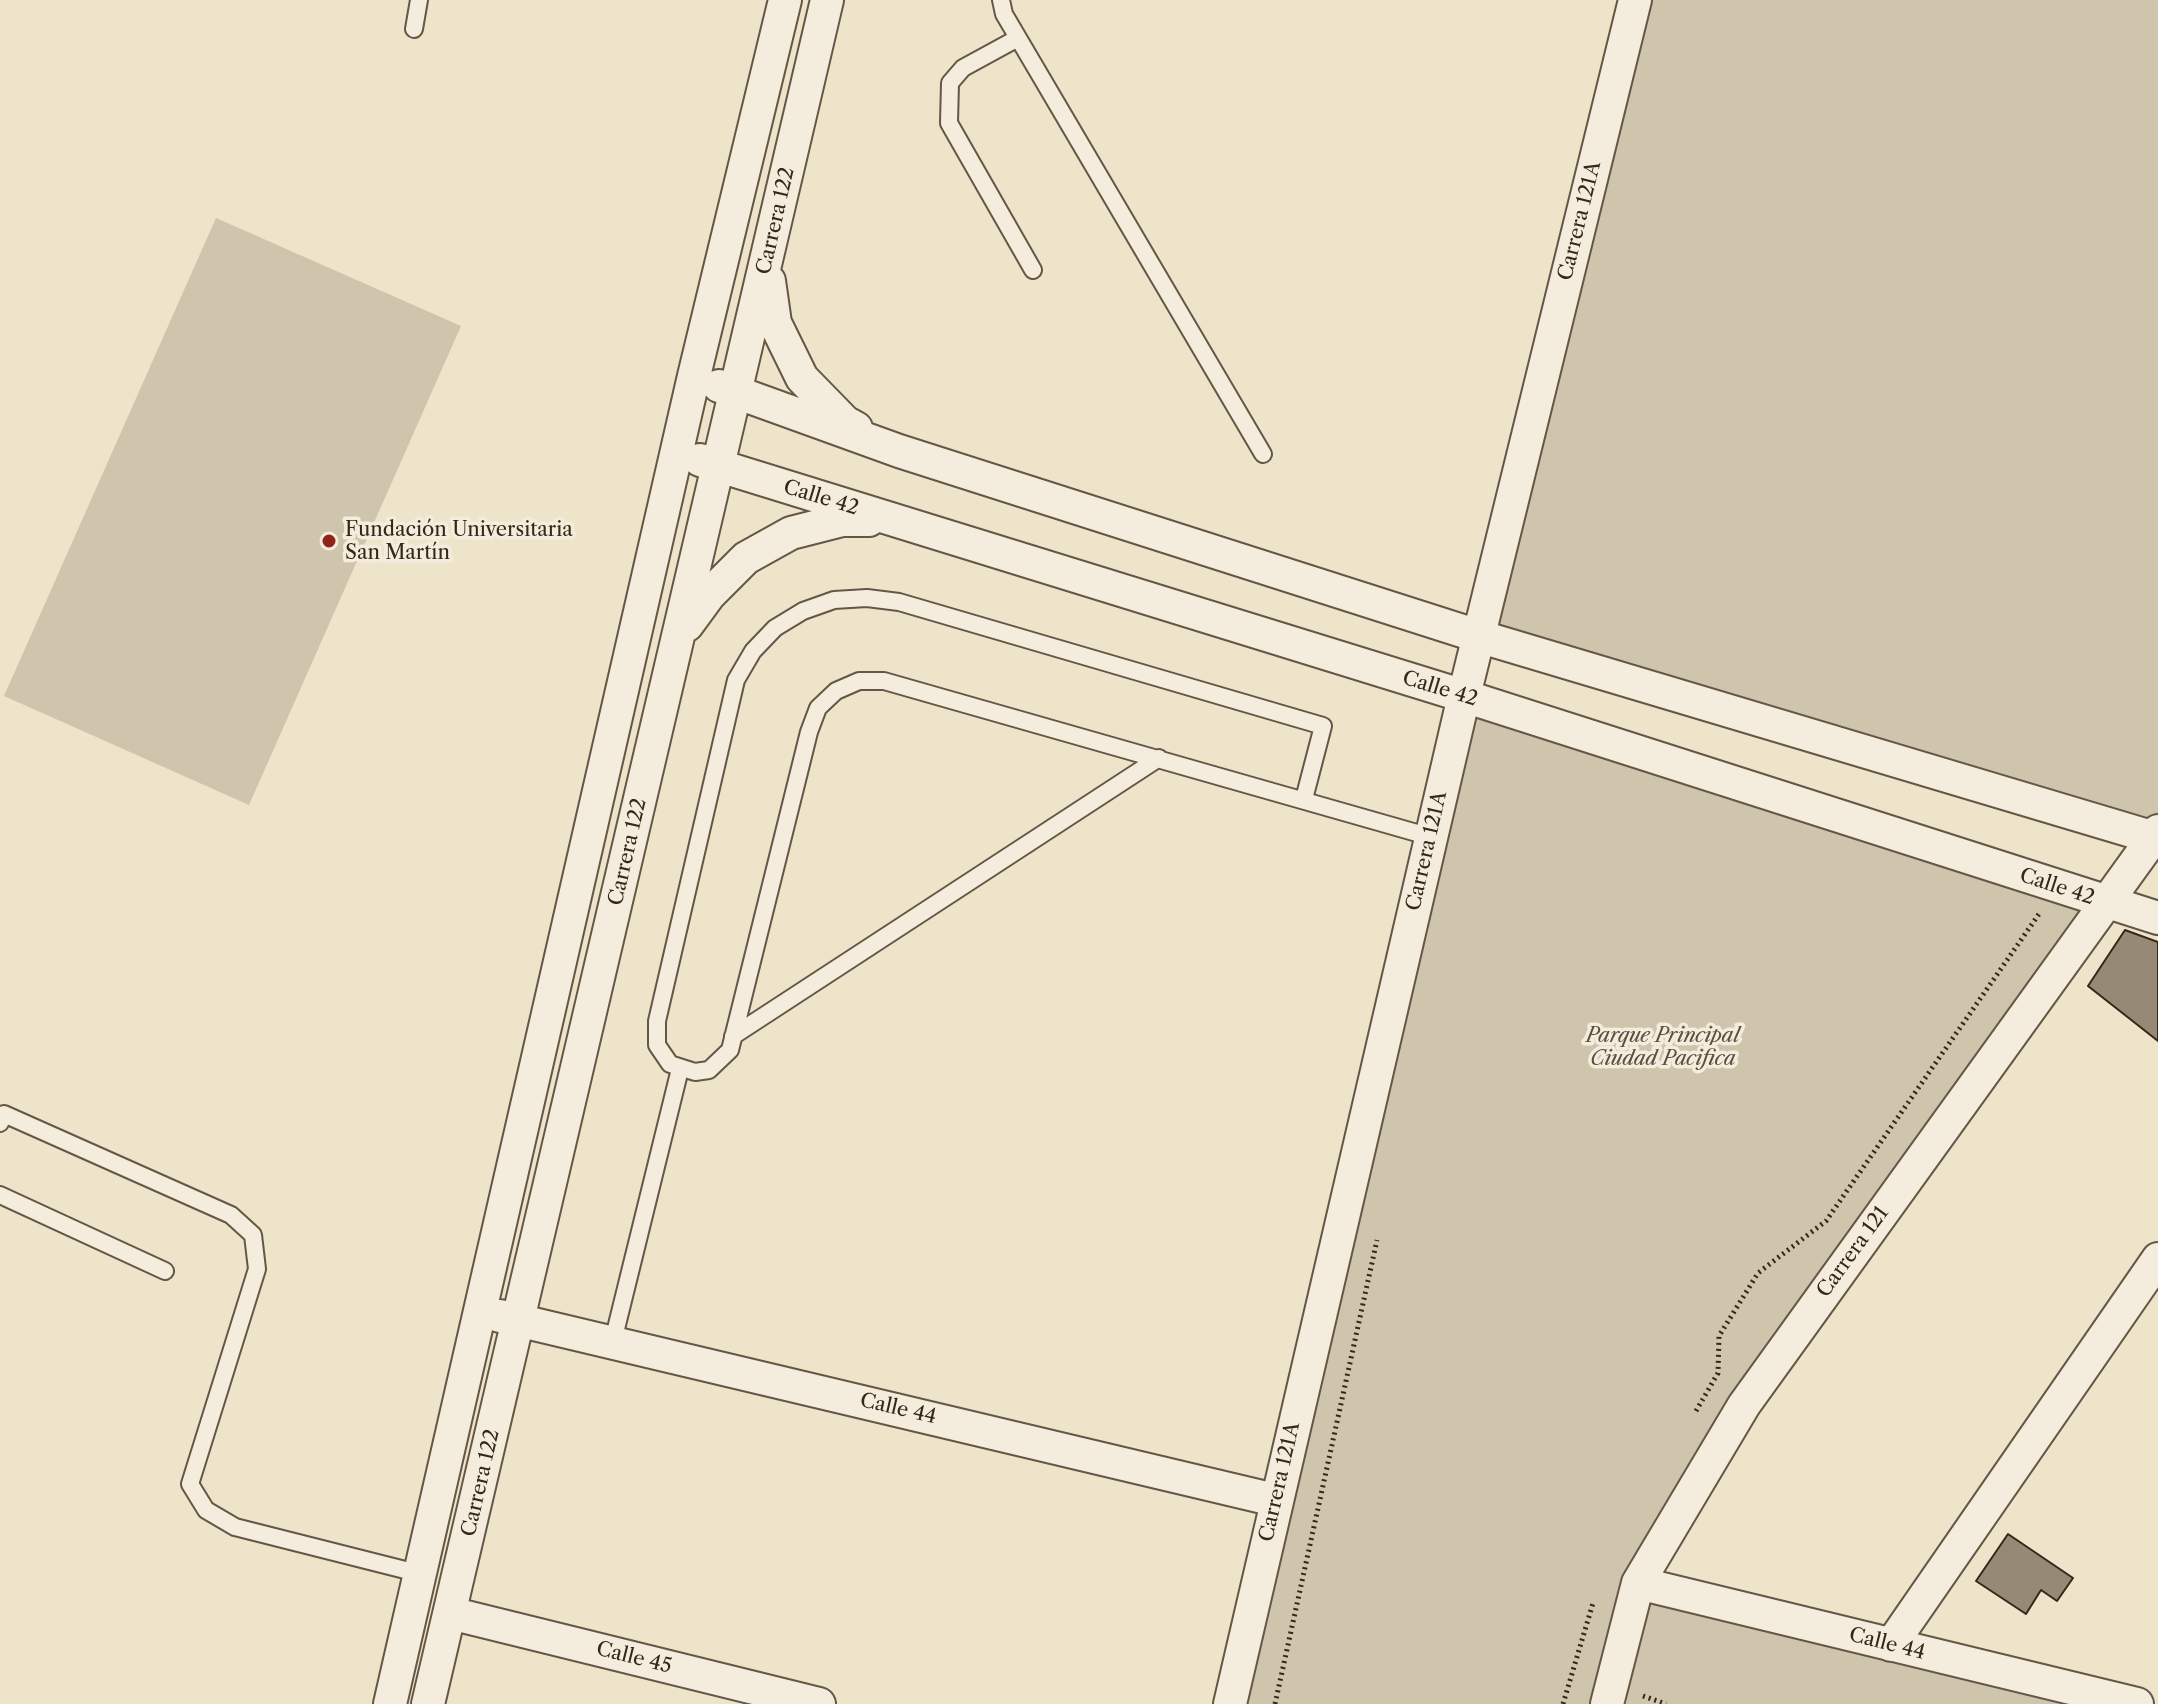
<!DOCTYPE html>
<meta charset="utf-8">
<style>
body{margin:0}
canvas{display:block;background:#eee4ca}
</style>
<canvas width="2158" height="1704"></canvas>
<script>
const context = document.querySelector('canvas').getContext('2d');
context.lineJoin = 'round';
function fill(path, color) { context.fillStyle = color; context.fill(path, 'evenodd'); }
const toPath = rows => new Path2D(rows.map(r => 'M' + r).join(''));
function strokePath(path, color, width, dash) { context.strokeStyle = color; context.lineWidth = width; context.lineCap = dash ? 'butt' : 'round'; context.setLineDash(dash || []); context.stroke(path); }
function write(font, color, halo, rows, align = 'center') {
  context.font = font + ' "Libre Caslon Text",serif'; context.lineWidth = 7; context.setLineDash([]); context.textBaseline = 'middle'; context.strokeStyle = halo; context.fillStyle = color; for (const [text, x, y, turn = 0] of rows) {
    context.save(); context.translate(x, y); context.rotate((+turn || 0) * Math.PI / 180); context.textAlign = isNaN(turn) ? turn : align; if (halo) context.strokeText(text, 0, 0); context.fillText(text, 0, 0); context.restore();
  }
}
fill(toPath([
 [1635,0,2158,0,2158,831,1478,636],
 [216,218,461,326,249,805,4,696],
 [1464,696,2104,902,1638,1583,2137,1704,1230,1704]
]), '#cfc4ac');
const building = toPath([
 [2125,930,2158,942,2158,1041,2088,986,2125,930],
 [2008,1534,2073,1578,2057,1601,2041,1590,2026,1614,1976,1581,2008,1534]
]);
fill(building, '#968975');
strokePath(building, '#372719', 2);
const lane = toPath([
 [1001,0,1004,14,1263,454],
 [414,29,419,0],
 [1018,38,963,68,950,83,949,123,1033,270],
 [1304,799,1323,726,899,602,867,598,834,600,803,611,775,628,753,651,736,680,657,1021,657,1045,670,1064,695,1072,709,1070,730,1050,809,732,818,708,836,691,859,681,884,681,1431,837],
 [733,1036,1159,758],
 [0,1123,4,1114,231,1215,253,1235,257,1269,190,1484,206,1510,235,1527,421,1574],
 [0,1195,165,1271],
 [613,1341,680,1069]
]);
const street = toPath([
 [769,281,775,323,802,378,845,422,856,428],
 [719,386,899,451,1478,636,2158,839],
 [700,460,1464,696,2158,918],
 [687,625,709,595,746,558,791,533,842,520,869,520],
 [500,1316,1275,1500],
 [1638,1583,2137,1704],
 [450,1613,819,1704],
 [1891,1645,2158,1259],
 [390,1704,694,376,785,0],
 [428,1704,827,0],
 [1230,1704,1464,696,1635,0],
 [1607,1704,1638,1583,1744,1405,2158,831]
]);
strokePath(lane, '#655645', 20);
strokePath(street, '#655645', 36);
strokePath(toPath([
 [1696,1411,1718,1373,1719,1336,1758,1273,1826,1221,2039,914],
 [1643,1696,1666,1704],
 [1275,1704,1377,1240],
 [1563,1704,1593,1603]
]), '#372719', 5, [2, 4]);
strokePath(lane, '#f4eddd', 16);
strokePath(street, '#f4eddd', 32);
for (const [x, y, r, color] of [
 [329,541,8,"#8f2418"]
]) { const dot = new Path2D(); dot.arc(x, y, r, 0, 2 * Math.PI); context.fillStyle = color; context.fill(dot); strokePath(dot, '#f4eddd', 3); }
write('20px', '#372719', '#f4eddd', [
 ["Carrera 122",776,221,-77],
 ["Carrera 121A",1580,221,-76],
 ["Calle 42",821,498,17],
 ["Calle 42",1440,689,17],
 ["Carrera 121A",1427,851,-77],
 ["Carrera 122",628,852,-77],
 ["Calle 42",2057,887,18],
 ["Carrera 121",1853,1252,-54],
 ["Calle 44",898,1409,13],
 ["Carrera 121A",1280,1482,-77],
 ["Carrera 122",481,1483,-77],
 ["Calle 44",1887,1644,14],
 ["Calle 45",634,1658,14]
]);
write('20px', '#372719', '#f4eddd', [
 ["Fundación Universitaria",345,530],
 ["San Martín",345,553]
], 'left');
write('italic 20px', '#5d4e3e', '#f4eddd', [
 ["Parque Principal",1663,1036],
 ["Ciudad Pacifica",1663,1059]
]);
</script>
